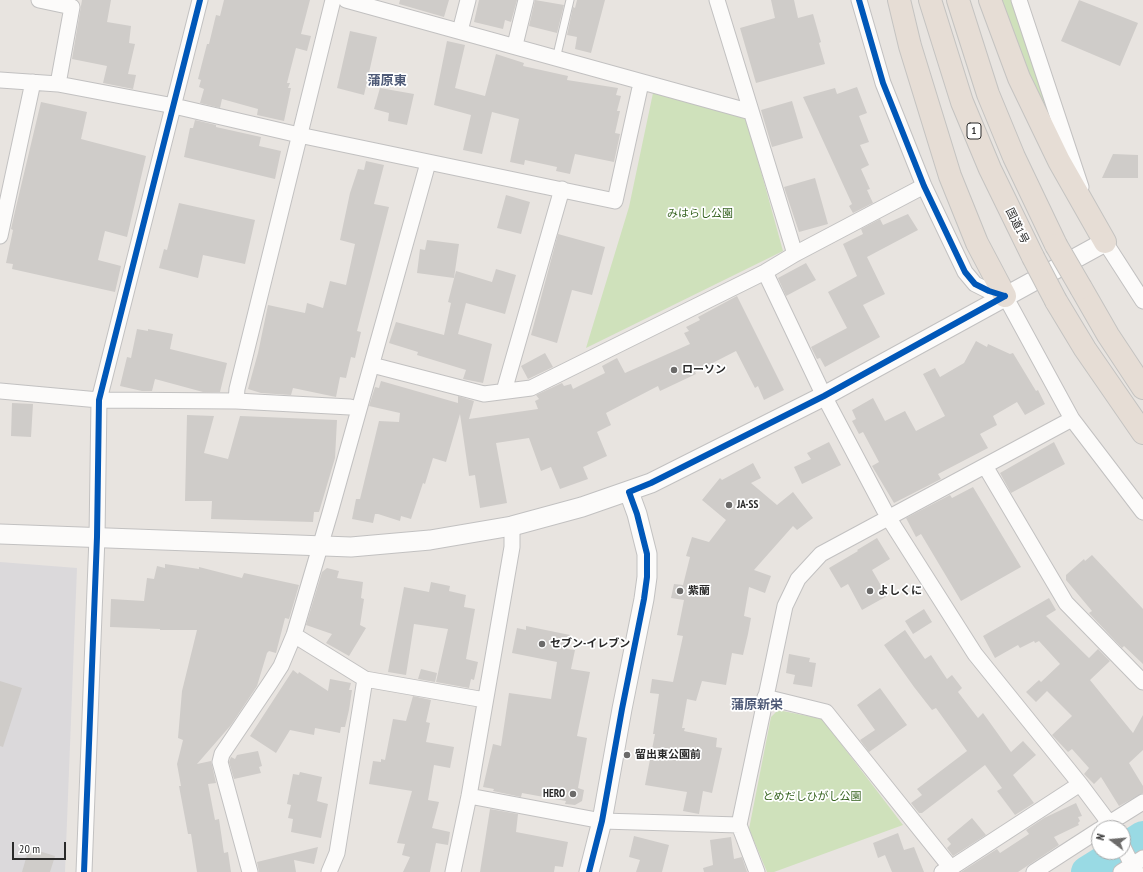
<!DOCTYPE html>
<meta charset="utf-8">
<style>
body{margin:0}
#map{position:relative;width:1143px;height:872px;overflow:hidden;background:#e8e4e0;font-family:"PT Sans Narrow",sans-serif}
canvas{display:block}
.north{position:absolute;left:1091px;top:820px;width:40px;height:40px;box-sizing:border-box;background:#fff;border:1px solid #aaa;border-radius:50%;rotate:286deg;font-size:11px;font-weight:700;line-height:16px;text-align:center;color:#2a2a2a}
.north::after{content:'';display:block;margin:auto;width:14px;height:18px;background:#6c6b6a;clip-path:polygon(50% 0,100% 100%,50% 72%,0 100%)}
.scale{position:absolute;left:12px;top:842px;width:54px;height:18px;box-sizing:border-box;border:2px solid #2a2a2a;border-top:0;padding-left:5px;font-size:12px;line-height:14px;white-space:nowrap;color:#2a2a2a;-webkit-text-stroke:3px #fff;paint-order:stroke}
</style>
<div id="map">
<canvas width="1143" height="872"></canvas>
<div class="north">N</div>
<div class="scale">20 m</div>
</div>
<script>
const context = document.querySelector('canvas').getContext('2d');
context.lineJoin = 'round';
function fill(path, color) { context.fillStyle = color; context.fill(path, 'evenodd'); }
const toPath = rows => new Path2D(rows.map(r => 'M' + r).join(''));
function strokePath(path, color, width, dash) { context.strokeStyle = color; context.lineWidth = width; context.lineCap = dash ? 'butt' : 'round'; context.setLineDash(dash || []); context.stroke(path); }
function write(font, color, halo, rows, align = 'center') {
  context.font = font + ' "PT Sans Narrow","Noto Sans JP",sans-serif'; context.lineWidth = 3.5; context.setLineDash([]); context.textBaseline = 'middle'; context.strokeStyle = halo; context.fillStyle = color; for (const [text, x, y, turn = 0] of rows) {
    context.save(); context.translate(x, y); context.rotate((+turn || 0) * Math.PI / 180); context.textAlign = isNaN(turn) ? turn : align; if (halo) context.strokeText(text, 0, 0); context.fillText(text, 0, 0); context.restore();
  }
}
fill(toPath([
 [0,562,77,568,65,872,0,872]
]), '#dbd9db');
fill(toPath([
 [998,0,1012,0,1057,133,1045,120],
 [653,93,746,117,783,251,586,348,629,207],
 [778,710,822,719,903,825,774,872,767,872,749,829,771,717]
]), '#cfe1bb');
strokePath(toPath([
 [1123,850,1143,837],
 [1087,872,1119,852]
]), '#99dae4', 32);
fill(toPath([
 [82,0,111,0,107,22,131,26,129,43,135,44,128,74,136,75,133,89,103,83,107,66,72,59],
 [224,0,310,0,301,34,311,36,307,51,296,48,287,83,290,83,288,88,291,88,284,121,257,115,258,109,222,99,220,108,200,103,204,89,199,87,201,80,198,79,207,44,209,44,216,15,220,16],
 [400,0,449,0,444,17,399,4],
 [479,0,517,0,511,22,505,20,503,29,474,22],
 [535,0,564,5,557,33,529,26],
 [577,0,605,0,591,53,575,49,577,37,567,35,573,7,575,8],
 [771,0,794,0,798,18,813,14,821,42,819,43,825,64,756,83,740,28,775,18],
 [1079,0,1138,23,1120,66,1061,41],
 [350,31,377,37,364,95,337,88],
 [447,41,465,45,455,88,485,96,496,54,524,63,523,66,568,76,567,80,618,88,616,95,621,96,617,111,620,111,615,133,620,134,614,162,575,154,570,174,556,171,557,167,525,160,524,165,510,162,519,119,492,112,482,154,463,150,471,115,434,105],
 [857,87,867,113,859,116,869,142,860,145,869,165,861,169,870,189,867,190,873,203,853,213,849,206,852,204,803,97,835,88,837,94],
 [380,88,414,94,407,125,388,121,389,113,374,109],
 [792,101,803,138,772,147,761,110],
 [41,102,87,112,81,139,146,156,127,237,105,231,98,260,121,266,115,292,12,269,13,264,6,263,13,230,11,229,16,207],
 [195,120,216,125,216,127,261,137,259,146,281,151,275,179,184,157,190,128,193,128],
 [1113,154,1138,155,1138,178,1102,178],
 [366,161,384,165,374,204,389,207,357,331,361,332,355,358,351,357,346,378,340,377,336,397,293,388,291,395,261,393,248,389,258,353,268,305,305,313,307,303,323,308,330,281,346,285,355,244,340,240,350,193,358,169,364,170],
 [815,178,828,224,799,232,784,187],
 [506,195,530,202,521,234,497,228],
 [179,203,255,220,245,264,203,255,198,278,159,268,164,249,167,250],
 [908,214,918,230,867,257,885,294,863,305,880,337,825,367,820,358,817,359,811,347,847,328,828,292,857,276,843,244,863,234,861,229,880,219,883,225],
 [558,234,605,247,592,295,572,290,557,343,531,335],
 [427,240,459,244,454,278,417,273,420,249,425,250],
 [806,263,816,280,786,296,778,278],
 [496,269,516,275,505,314,466,303,458,334,492,344,483,383,463,379,466,370,417,355,418,352,389,343,396,322,444,335,451,303,448,302,456,271,492,282],
 [737,296,784,390,764,400,758,386,755,388,736,351,695,372,696,374,660,391,658,386,606,413,611,425,597,432,607,456,583,467,588,479,560,489,551,467,541,471,529,438,496,443,507,503,480,508,475,475,469,476,460,414,446,462,433,458,425,484,423,483,411,519,401,516,400,521,378,514,375,514,373,523,352,519,356,499,360,499,379,421,399,422,400,413,369,406,375,387,379,388,381,381,458,403,458,396,474,401,469,419,538,409,535,401,539,399,536,395,562,383,564,386,571,384,573,389,605,373,602,366,617,358,625,373,690,344,684,333,689,331,686,327,700,320,698,317],
 [137,329,148,331,148,329,173,334,170,349,227,363,220,392,203,392,155,379,152,391,142,391,120,386,127,357,131,358],
 [976,341,987,347,988,344,1010,354,1013,353,1036,391,1038,390,1045,404,1025,415,1017,402,993,416,997,425,980,434,988,448,938,474,941,479,894,503,872,466,879,462,863,432,859,434,852,421,856,419,852,410,873,398,885,421,905,411,916,431,945,416,923,374,935,368,940,377,964,363],
 [545,353,553,367,528,379,521,366],
 [12,403,33,404,31,437,11,436],
 [187,415,214,416,204,453,228,459,240,416,337,420,335,458,319,512,314,512,313,522,211,519,212,501,185,501],
 [829,442,841,465,802,484,794,467,811,459,807,453],
 [1054,442,1065,464,1011,493,1000,473],
 [753,463,761,478,751,483,777,505,793,492,813,518,797,530,793,526,754,570,771,576,765,593,749,587,744,616,751,618,748,634,743,655,732,653,726,685,702,681,696,701,687,699,682,728,685,728,684,731,717,738,716,747,722,748,712,793,703,791,699,814,683,811,687,792,645,785,655,734,653,734,659,694,650,693,652,679,673,682,683,636,677,635,684,600,671,598,674,584,683,585,690,557,686,556,692,537,709,542,726,520,702,500,720,478,722,480],
 [973,487,1021,567,961,601,921,534,916,537,906,518,950,495,952,498],
 [877,538,890,559,872,570,887,596,862,610,848,584,841,588,829,568,858,551,857,550],
 [1092,555,1143,609,1143,664,1124,646,1122,648,1089,613,1092,611,1066,580,1066,575,1084,559,1085,561],
 [165,564,199,569,199,567,242,578,244,573,299,585,289,619,285,618,276,653,269,651,267,653,257,686,231,725,197,764,211,761,216,783,208,784,215,820,219,819,224,853,228,852,231,872,197,872,191,834,188,834,179,786,181,786,177,764,183,740,178,738,182,691,197,630,160,630,160,629,110,627,111,599,144,601,147,578,154,579,157,566,165,568],
 [327,568,339,571,337,578,363,582,361,598,364,599,360,625,366,628,349,656,326,643,332,634,306,625,322,572],
 [431,582,450,586,449,591,466,595,464,607,475,609,466,659,478,662,474,680,471,679,469,688,436,682,448,629,414,624,406,675,388,672,404,587,429,592],
 [1049,598,1056,610,1046,616,1089,658,1098,649,1110,661,1090,680,1133,733,1143,715,1143,750,1129,763,1143,786,1143,793,1119,806,1101,777,1094,784,1084,774,1089,768,1072,749,1068,752,1052,735,1072,716,1047,691,1036,702,1026,692,1039,680,1041,682,1060,664,1039,641,1035,643,1034,641,1020,648,1018,645,995,658,983,636],
 [924,609,932,622,913,634,905,621],
 [526,626,570,635,567,649,575,650,571,669,590,672,577,736,587,738,578,788,584,790,582,801,575,805,565,804,566,801,522,793,521,797,493,791,494,789,483,787,493,744,501,746,509,693,551,699,557,662,512,653,517,628,526,630],
 [905,630,925,659,931,655,947,679,952,675,962,688,958,692,978,718,983,713,1011,752,1023,741,1036,755,1013,775,1034,803,1015,815,997,791,1002,788,985,765,922,813,919,813,911,803,922,795,917,789,967,751,936,708,932,710,914,687,884,645],
 [789,654,810,658,809,662,816,663,812,687,793,684,795,675,786,673],
 [421,669,437,673,435,682,418,679],
 [293,670,298,674,299,672,328,691,330,679,351,683,349,690,352,690,349,710,345,727,341,727,340,733,315,728,314,735,290,730,276,753,250,736],
 [0,681,22,688,3,747,0,746],
 [880,688,907,725,869,752,860,740,875,730,857,705],
 [413,696,431,700,426,722,430,723,426,742,454,747,450,768,434,765,428,800,439,802,432,828,450,832,448,845,436,843,430,872,403,872,410,857,402,855,405,844,397,843,412,791,369,784,373,761,381,762,381,759,385,760,393,719,406,721],
 [258,751,262,766,259,767,261,773,234,779,229,762,231,757,235,759,237,755],
 [300,772,322,777,317,801,328,804,321,838,291,832,293,819,288,818,291,805,287,804,293,774,299,775],
 [1076,803,1082,816,1078,817,1080,821,1078,823,1079,825,1054,837,1059,845,1018,872,961,872,997,849,1000,853,1029,834,1026,830,1044,818],
 [490,809,518,814,516,832,568,842,563,867,555,866,554,872,480,872],
 [972,818,986,835,953,856,947,848,951,844,947,839],
 [898,833,904,850,914,847,924,872,892,872,885,855,878,858,873,843],
 [634,836,669,845,662,872,636,872,640,860,629,857],
 [731,837,734,859,742,857,747,872,704,872,703,868,713,865,710,840],
 [318,847,314,864,294,860,296,872,259,872,257,862],
 [29,848,55,856,50,872,22,872]
]), '#cfccc9');
const service = toPath([
 [556,59,570,0]
]);
const minor = toPath([
 [39,0,72,7,58,84],
 [346,0,751,112],
 [717,0,795,254],
 [859,0,883,83,924,186,965,272,975,284,989,291,1005,296,1072,419,1143,512],
 [1019,0,1081,187],
 [460,31,468,0],
 [515,45,526,0],
 [0,80,58,84,174,106,299,135,615,201,641,83],
 [0,236,33,82],
 [1105,242,1143,301],
 [765,272,824,396,888,517,975,654,1080,784,1113,828],
 [372,365,484,394,531,388,765,272,795,254,924,186],
 [0,391,99,400,236,401,350,407,359,409],
 [504,391,562,189],
 [236,401,237,389,333,0],
 [985,466,1066,603,1143,682],
 [294,635,365,679,485,700],
 [765,697,826,712,951,868],
 [469,796,602,821,739,825],
 [1103,827,1143,802],
 [1123,847,1132,865],
 [84,872,97,537,99,400,200,0],
 [250,872,220,762,222,754,270,683,281,666,294,635,330,513,428,163],
 [329,872,337,853,365,679],
 [453,872,469,796,512,547,512,526],
 [757,872,739,825,785,606,798,579,821,554,1072,419],
 [942,872,951,868,1080,784],
 [1034,872,1099,830],
 [1121,872,1143,858]
]);
const tertiary = toPath([
 [0,534,351,547,430,540,512,526,582,507,651,483,824,396,1105,242],
 [1132,865,1134,872],
 [589,872,602,821,622,709,644,599,647,577,647,554,637,514,629,492]
]);
const trunk = toPath([
 [899,0,910,46,950,176,977,243,1005,296],
 [930,0,962,102,990,169,1033,257],
 [958,0,988,94,1014,157,1056,245],
 [990,0,1019,78,1059,161,1105,242],
 [1081,288,1108,335,1143,388],
 [1056,301,1085,349,1143,433]
]);
strokePath(service, '#c2c1c1', 9);
strokePath(minor, '#c2c1c1', 17);
strokePath(tertiary, '#c2c1c1', 21);
strokePath(trunk, '#c4c3c1', 24);
strokePath(service, '#fcfbfa', 7);
strokePath(minor, '#fcfbfa', 15);
strokePath(tertiary, '#fcfbfa', 19);
strokePath(trunk, '#e6ddd5', 22);
const trunkBridge = toPath([
 [1056,245,1081,288],
 [1033,257,1056,301]
]);
strokePath(trunkBridge, '#c4c3c1', 24, []);
strokePath(trunkBridge, '#e6ddd5', 22);
strokePath(toPath([
 [859,0,883,83,924,186,965,272,975,284,989,291,1005,296],
 [84,872,97,537,99,400,200,0],
 [589,872,602,821,622,709,644,599,647,577,647,554,637,514,629,492,651,483,824,396,1005,296]
]), '#0057b8', 6);
for (const [x, y, r, color] of [
 [674,370,4,"#6c6b6a"],
 [729,505,4,"#6c6b6a"],
 [680,591,4,"#6c6b6a"],
 [870,591,4,"#6c6b6a"],
 [542,644,4,"#6c6b6a"],
 [627,755,4,"#6c6b6a"],
 [573,794,4,"#6c6b6a"]
]) { const dot = new Path2D(); dot.arc(x, y, r, 0, 2 * Math.PI); context.fillStyle = color; context.fill(dot); strokePath(dot, '#fff', 1.5); }
for (const [x, y, w] of [
 [974,131,14]
]) { const box = new Path2D(); box.roundRect(x - w / 2, y - 8, w, 16, 3); context.fillStyle = '#fff'; context.fill(box); strokePath(box, '#2a2a2a', 1); }
write('bold 10px', '#2a2a2a', null, [
 ["1",974,131]
]);
write('11px', '#35621f', '#fff', [
 ["みはらし公園",700,214],
 ["とめだしひがし公園",812,797]
]);
write('11px', '#2a2a2a', '#fff', [
 ["国道1号",1017,226,64]
]);
write('bold 11px', '#2a2a2a', '#fff', [
 ["ローソン",682,370],
 ["JA-SS",737,505],
 ["紫蘭",688,591],
 ["よしくに",878,591],
 ["セブン-イレブン",550,644],
 ["留出東公園前",635,755],
 ["HERO",565,794,"right"]
], 'left');
write('bold 13px', '#4e5a77', '#fff', [
 ["蒲原東",387,81],
 ["蒲原新栄",757,705]
]);
</script>
